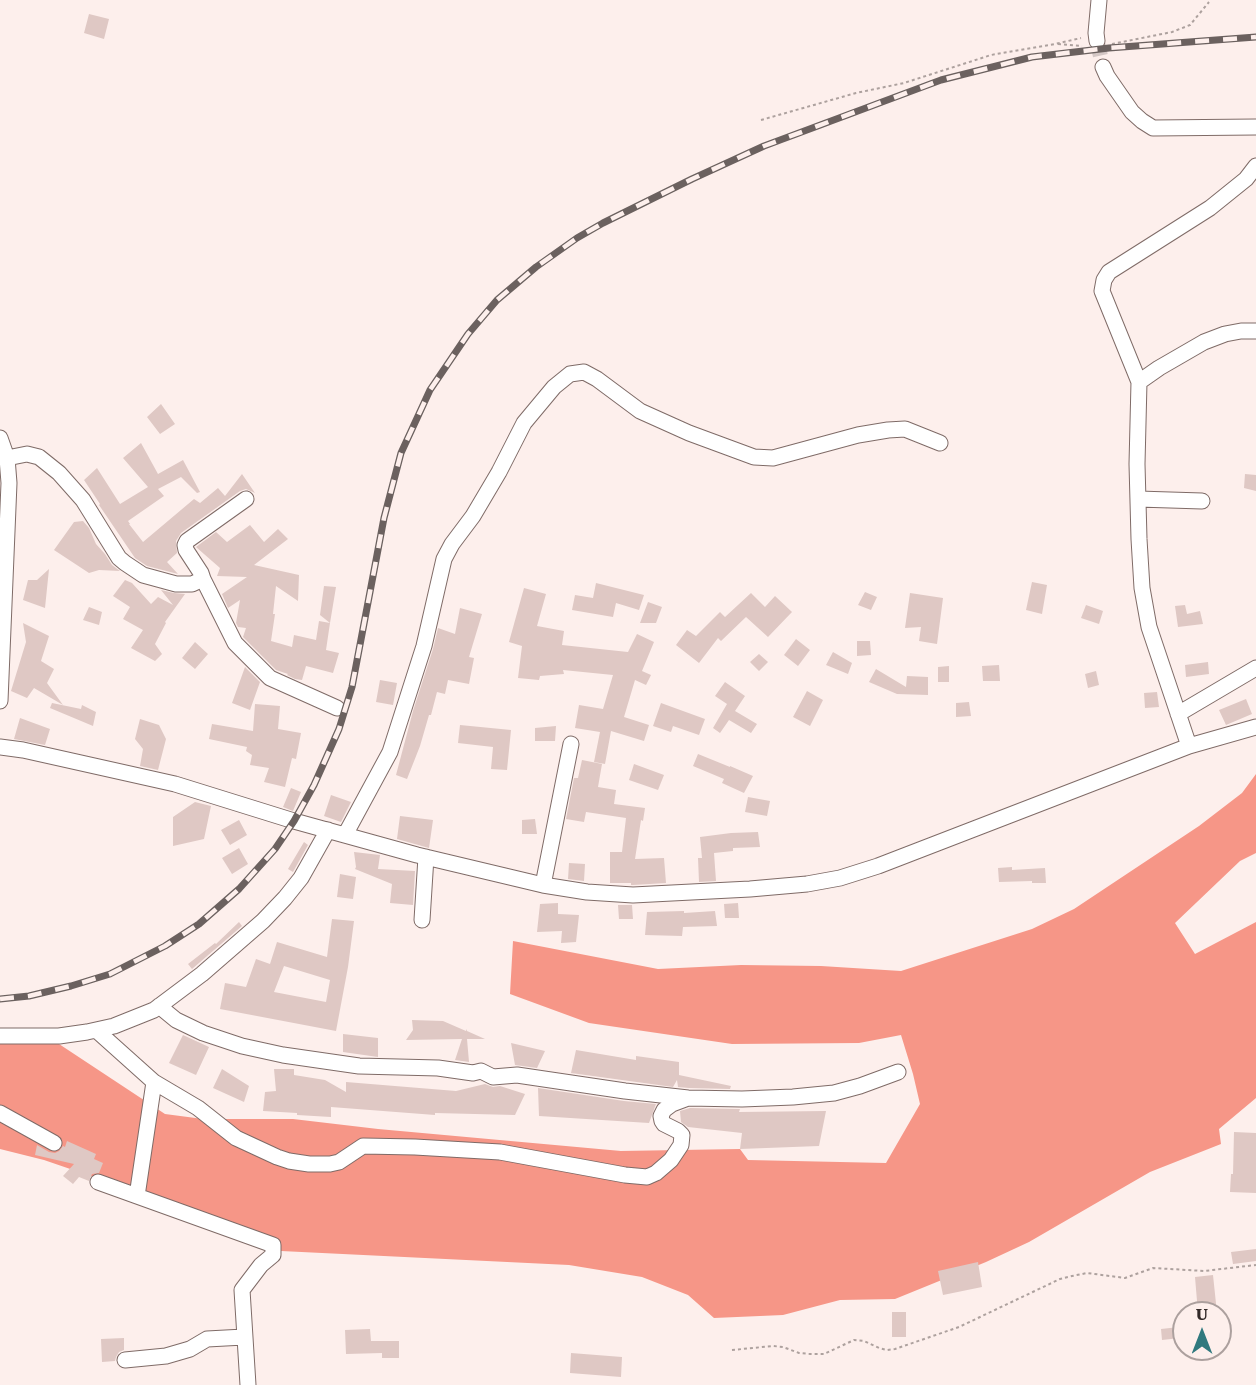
<!DOCTYPE html>
<style>
body{margin:0}
#map{position:relative;width:1256px;height:1385px;overflow:hidden;background:#fdefec;font-family:"Roboto Serif",serif}
canvas{display:block}
.north{position:absolute;left:1172px;top:1301px;width:60px;height:60px;box-sizing:border-box;background:#fdefec;border:2px solid #aca09e;border-radius:50%;rotate:0deg;font-size:16px;font-weight:700;line-height:24px;text-align:center;color:#322928}
.north::after{content:'';display:block;margin:auto;width:21px;height:27px;background:#30797e;clip-path:polygon(50% 0,100% 100%,50% 72%,0 100%)}
</style>
<div id="map">
<canvas width="1256" height="1385"></canvas>
<div class="north">U</div>
</div>
<script>
const context = document.querySelector('canvas').getContext('2d');
context.lineJoin = 'round';
function fill(path, color) { context.fillStyle = color; context.fill(path, 'evenodd'); }
const toPath = rows => new Path2D(rows.map(r => 'M' + r).join(''));
function strokePath(path, color, width, dash) { context.strokeStyle = color; context.lineWidth = width; context.lineCap = dash ? 'butt' : 'round'; context.setLineDash(dash || []); context.stroke(path); }
fill(toPath([
 [1256,774,1256,853,1240,861,1175,923,1195,954,1256,922,1256,1098,1219,1129,1221,1144,1150,1172,1029,1242,986,1262,895,1299,840,1300,783,1315,714,1318,688,1295,642,1277,569,1265,281,1251,281,1243,219,1220,44,1160,0,1149,0,1039,59,1044,165,1114,203,1119,293,1119,378,1129,621,1151,740,1149,748,1160,886,1163,920,1104,913,1074,901,1035,859,1043,732,1044,589,1023,510,994,513,941,658,969,741,965,821,966,901,971,1032,929,1074,909,1199,826,1242,793]
]), '#f69687');
fill(toPath([
 [89,14,109,19,104,39,84,33],
 [161,404,175,424,160,434,147,417],
 [141,443,158,474,183,460,200,492,197,493,181,477,158,489,164,496,128,521,130,524,129,524,143,542,194,499,200,503,218,488,225,496,242,474,255,493,246,489,240,491,181,533,176,541,177,553,167,562,178,574,147,566,135,558,99,505,100,504,84,480,97,468,120,504,148,487,123,458],
 [1245,474,1256,475,1256,491,1244,488],
 [83,521,89,528,96,544,105,554,112,565,120,571,99,570,89,573,54,550,74,522],
 [250,525,264,542,278,529,288,539,254,565,299,575,298,601,276,586,273,614,275,614,271,641,292,647,294,635,316,640,319,621,330,623,326,650,339,653,333,673,306,666,302,680,295,679,287,675,288,674,276,670,243,637,246,628,238,627,236,623,240,600,228,608,222,594,247,577,217,576,220,568,196,547,216,532,227,542],
 [49,569,45,608,23,600,28,580,37,580],
 [125,580,132,583,151,604,158,597,173,605,161,590,174,593,185,594,165,622,166,623,155,644,162,654,155,661,131,648,143,630,123,619,130,607,113,596],
 [1032,582,1047,585,1042,614,1026,610],
 [596,583,644,595,639,610,616,603,613,617,572,610,575,595,593,598],
 [324,586,336,587,330,623,320,615],
 [524,588,546,594,537,626,564,631,562,645,628,652,637,634,654,642,642,671,651,675,646,685,635,680,624,717,649,725,644,741,611,731,605,764,594,762,600,732,575,728,579,705,603,709,613,675,563,670,564,674,540,676,539,680,518,678,522,646,509,642],
 [865,592,877,597,871,610,858,605],
 [751,593,765,607,775,596,792,612,768,637,746,617,721,641,718,638,699,663,676,645,687,630,696,636,720,612,725,617],
 [910,593,943,598,937,644,919,641,921,627,905,628],
 [648,602,662,607,656,623,640,623],
 [1086,605,1103,611,1099,624,1081,618],
 [1185,605,1187,614,1200,611,1203,624,1178,627,1175,606],
 [89,607,102,612,99,625,83,620],
 [460,608,482,614,469,657,474,658,469,684,448,680,445,694,437,692,431,715,429,715,420,746,407,779,396,775,413,711,433,649,438,628,455,634],
 [23,623,49,636,41,661,54,669,47,683,63,705,34,688,27,698,11,691,26,642],
 [796,639,810,650,798,666,784,655],
 [857,641,870,641,871,655,857,656],
 [195,642,208,654,195,669,182,658],
 [833,652,852,663,848,674,826,665],
 [759,654,768,662,759,671,750,662],
 [1208,662,1209,674,1186,677,1185,665],
 [999,665,1000,681,983,681,982,666],
 [949,666,949,682,938,682,938,667],
 [245,667,260,682,250,710,232,703],
 [876,669,906,687,907,676,928,677,928,695,897,694,869,682],
 [1096,671,1099,685,1088,688,1085,674],
 [380,680,397,683,393,705,376,702],
 [725,682,745,696,735,711,757,724,751,733,729,720,720,733,713,728,727,704,715,696],
 [807,691,823,700,810,726,793,717],
 [1157,692,1159,707,1145,708,1144,693],
 [1246,699,1252,714,1226,725,1219,710],
 [969,702,971,716,956,717,956,703],
 [52,703,81,709,82,705,96,712,93,726,50,708],
 [661,703,705,719,699,735,673,726,671,732,653,726],
 [255,704,280,706,278,729,301,733,296,759,292,758,285,787,264,782,269,768,250,765,252,755,246,751,247,747,209,739,212,724,253,731],
 [20,718,50,729,45,745,14,739],
 [140,719,159,725,166,739,158,770,140,766,143,749,135,739],
 [460,725,511,730,507,770,491,769,493,747,458,743],
 [556,726,555,741,535,741,535,728],
 [698,754,730,767,730,766,753,776,744,793,722,783,724,779,693,766],
 [582,760,602,764,598,787,616,790,614,804,645,808,643,821,641,820,635,859,664,858,666,883,633,885,631,885,631,883,610,883,610,852,622,852,626,818,586,812,584,822,566,819,574,778,578,778],
 [634,764,664,775,658,790,629,780],
 [291,788,301,792,293,811,283,807],
 [331,795,351,802,341,822,324,816],
 [748,797,770,801,767,816,745,812],
 [195,802,211,806,204,839,173,846,173,817],
 [400,816,433,820,429,848,397,839],
 [535,819,537,834,522,834,522,820],
 [239,820,247,835,230,845,221,830],
 [758,832,760,847,733,848,733,851,714,853,716,881,699,882,698,858,702,858,700,837,731,833],
 [304,842,308,845,293,872,288,869],
 [239,848,248,864,232,874,222,858],
 [354,852,380,855,378,869,415,871,413,905,390,903,392,884,355,869,356,867],
 [569,863,585,864,584,881,568,879],
 [1012,867,1012,870,1045,868,1046,883,1032,883,1032,881,999,882,998,868],
 [340,874,356,877,353,899,337,897],
 [558,903,558,914,579,915,576,942,561,943,562,931,537,932,540,904],
 [738,903,739,918,725,918,724,904],
 [618,905,632,905,633,919,619,919],
 [684,911,684,913,715,911,717,926,683,927,682,936,645,935,647,912],
 [332,919,354,921,348,967,336,1031,220,1009,225,983,246,987,256,959,270,964,277,942,327,957],
 [284,966,330,980,326,1002,274,992],
 [239,922,242,926,192,969,188,964,215,943,216,944],
 [412,1020,443,1021,466,1031,466,1029,467,1031,485,1039,467,1039,469,1062,455,1060,462,1039,406,1040,413,1030],
 [343,1034,378,1038,378,1057,343,1052],
 [183,1035,209,1047,196,1075,169,1063],
 [511,1043,545,1051,537,1068,515,1065],
 [576,1050,636,1060,636,1056,679,1062,679,1075,731,1086,730,1089,689,1088,678,1087,677,1080,673,1087,571,1073],
 [222,1069,249,1086,244,1102,213,1088],
 [274,1069,294,1069,294,1075,325,1080,346,1092,346,1082,456,1091,485,1084,493,1087,500,1086,525,1094,515,1115,435,1113,435,1115,331,1107,331,1117,297,1115,297,1113,263,1111,265,1092,276,1091],
 [538,1088,624,1101,656,1104,649,1123,539,1116],
 [690,1108,740,1109,739,1112,826,1111,819,1146,740,1149,742,1133,688,1127,681,1122,680,1111],
 [1234,1132,1256,1133,1256,1193,1230,1192,1231,1174,1233,1174],
 [67,1141,96,1154,94,1159,103,1163,99,1173,92,1174,89,1181,79,1177,73,1184,63,1176,74,1164,35,1155,37,1145,49,1152,55,1153,59,1151,63,1146,65,1147],
 [1256,1249,1256,1261,1233,1264,1231,1252],
 [978,1262,982,1287,943,1295,938,1271],
 [1213,1275,1217,1313,1198,1313,1195,1277],
 [892,1312,906,1312,906,1337,892,1337],
 [1179,1327,1180,1338,1162,1340,1161,1329],
 [370,1329,371,1341,399,1341,399,1358,382,1358,382,1353,346,1354,345,1330],
 [124,1338,124,1350,119,1352,116,1357,115,1361,102,1362,101,1339],
 [571,1353,622,1357,621,1377,570,1373]
]), '#dfc8c4');
strokePath(toPath([
 [1097,41,1103,67]
]), '#d4c7c5', 15, [15, 8]);
const street = toPath([
 [1097,41,1096,33,1099,0],
 [1103,67,1107,76,1132,112,1142,121,1153,128,1256,127],
 [1139,382,1159,368,1204,342,1225,334,1241,331,1256,331],
 [0,438,7,458,9,483,0,701],
 [7,458,27,454,39,457,59,473,83,500,119,558,125,563,143,575,176,584,192,584,203,579,201,573,186,550,185,545,187,541,246,499],
 [1138,499,1202,501],
 [203,579,235,643,270,678,337,708],
 [1178,714,1256,668],
 [1189,746,1149,627,1142,588,1139,539,1137,464,1139,382,1102,291,1104,280,1109,272,1210,208,1246,179,1256,166],
 [0,747,23,750,175,784,294,821,417,855,543,885,587,892,633,895,750,889,807,884,840,878,878,866,1189,746,1256,727],
 [345,835,390,752,424,646,444,559,452,544,473,516,499,472,524,423,554,387,570,374,584,372,597,379,640,411,689,433,754,457,773,458,858,435,888,430,905,429,940,443],
 [543,885,571,744],
 [422,920,426,857],
 [159,1006,176,1020,203,1033,242,1046,283,1055,359,1066,438,1068,473,1073,481,1071,493,1077,517,1075,625,1091,688,1098,742,1099,793,1097,834,1093,860,1086,898,1072],
 [96,1030,154,1082,198,1108,236,1138,277,1157,289,1161,309,1164,330,1164,339,1162,363,1146,415,1147,500,1152,625,1175,647,1177,656,1173,671,1160,681,1145,682,1135,678,1131,664,1124,662,1121,661,1116,664,1110,672,1104,688,1098],
 [0,1036,59,1036,87,1032,114,1026,154,1010,202,974,263,921,285,898,301,878,328,830],
 [0,1113,54,1143],
 [98,1182,273,1245,273,1255,261,1265,242,1290,248,1385],
 [137,1196,154,1082],
 [125,1360,166,1356,190,1349,207,1339,244,1337]
]);
strokePath(street, '#7f6b67', 17);
strokePath(toPath([
 [1058,44,1082,46],
 [1112,44,1172,32,1190,25,1209,2],
 [761,120,856,93,904,83,991,55,1055,44,1081,38],
 [732,1350,773,1346,783,1347,799,1353,810,1354,824,1354,854,1340,864,1341,879,1348,887,1350,895,1349,959,1327,1060,1279,1072,1276,1087,1273,1125,1278,1153,1268,1204,1271,1256,1265]
]), '#ada19e', 2, [3, 3]);
strokePath(street, '#fff', 15);
const rail = toPath([
 [0,999,29,996,71,986,110,974,165,946,199,924,239,889,275,849,294,821,314,785,339,729,352,687,384,518,401,453,430,390,468,334,497,300,536,267,577,238,603,223,692,179,764,146,941,80,1032,57,1109,48,1256,37]
]);
strokePath(rail, '#6b615f', 7);
strokePath(rail, '#fdefec', 4.5, [14]);
</script>
